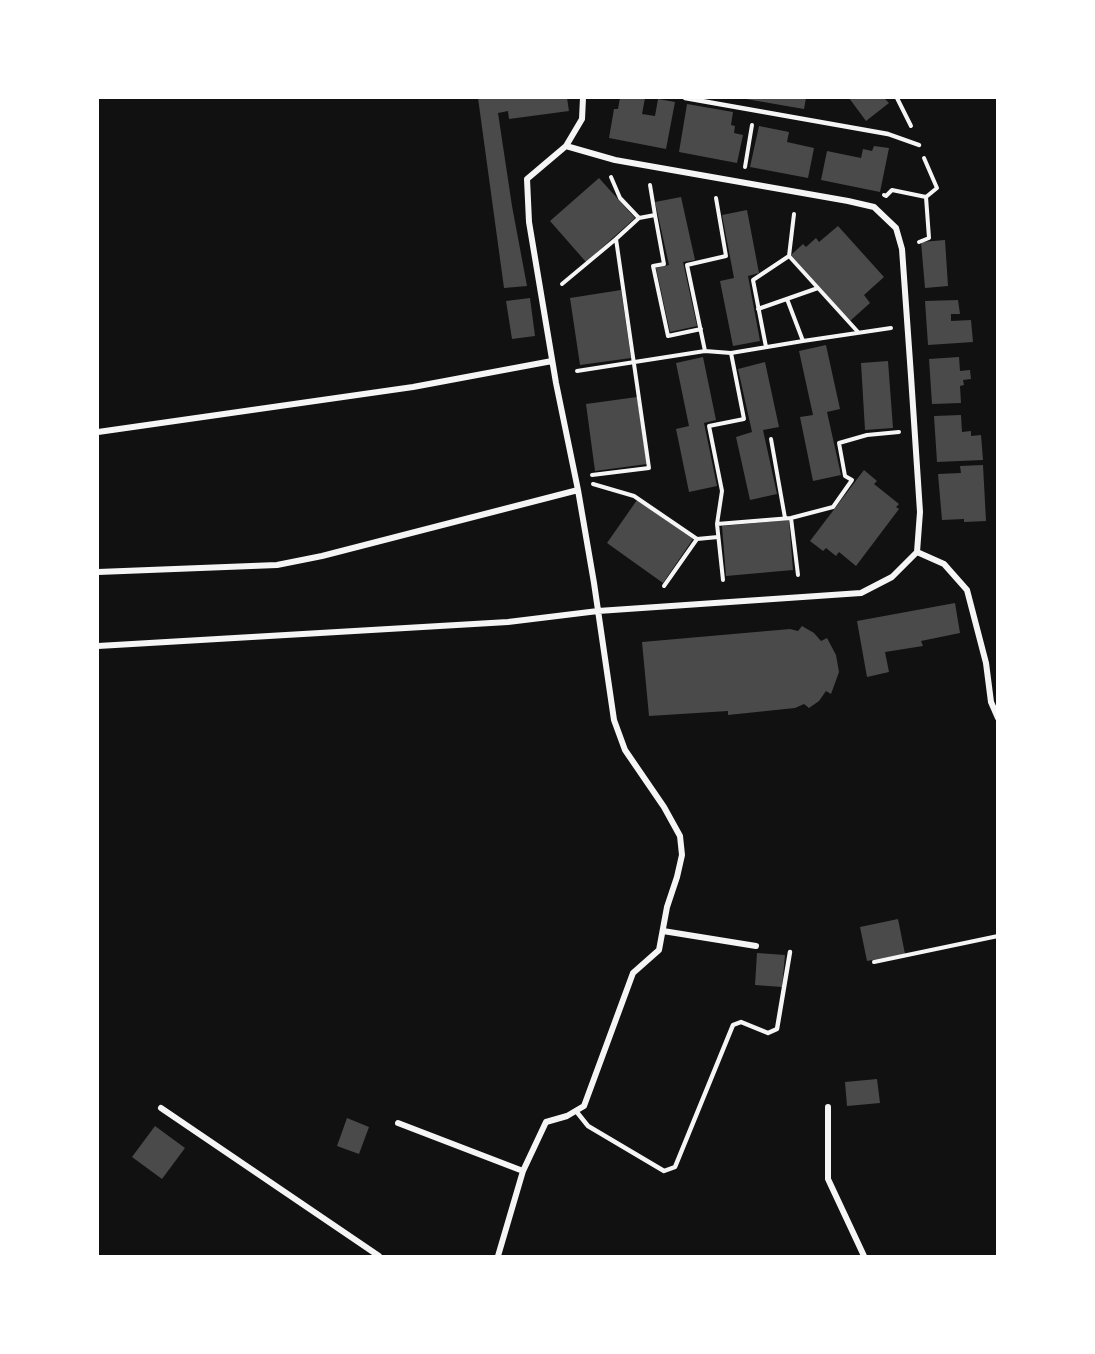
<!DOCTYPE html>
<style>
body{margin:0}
#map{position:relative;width:1095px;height:1354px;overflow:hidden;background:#111;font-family:"Open Sans",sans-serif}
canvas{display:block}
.frame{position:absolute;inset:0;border:99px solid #fff;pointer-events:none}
</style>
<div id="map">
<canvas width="1095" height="1354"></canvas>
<div class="frame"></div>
</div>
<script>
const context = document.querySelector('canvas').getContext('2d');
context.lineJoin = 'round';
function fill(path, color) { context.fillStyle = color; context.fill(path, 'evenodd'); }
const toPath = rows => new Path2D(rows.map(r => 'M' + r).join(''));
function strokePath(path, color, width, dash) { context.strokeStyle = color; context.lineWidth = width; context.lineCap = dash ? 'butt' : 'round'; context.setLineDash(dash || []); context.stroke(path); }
fill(toPath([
 [478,98,567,98,569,111,509,119,508,111,498,113,512,206,527,286,504,288],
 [620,98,645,98,642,114,655,116,658,99,675,102,666,149,609,138,614,109,618,109],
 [746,98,806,98,804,109,746,99],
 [849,98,884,98,889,103,866,121],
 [687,104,733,112,731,125,735,126,734,133,743,135,737,163,679,152],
 [759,126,789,132,787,142,814,148,808,178,750,167],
 [874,146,889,148,880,192,821,180,827,151,861,158,863,149,872,151],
 [599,178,635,218,586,262,550,221],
 [681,197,695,260,683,262,697,326,670,332,656,268,669,265,655,202],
 [747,210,759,273,748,276,760,341,733,346,720,281,734,278,722,215],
 [838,226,884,277,864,295,870,303,850,321,791,255,803,244,806,247,816,238,819,242],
 [945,240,948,286,925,288,921,242],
 [621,290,631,358,580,365,570,298],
 [530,298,535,336,512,339,506,301],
 [958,300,960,314,951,314,951,321,971,320,973,342,928,345,925,301],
 [826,345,840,409,827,412,841,475,813,481,800,417,813,415,799,351],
 [703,357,716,420,704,423,717,486,689,492,676,429,689,426,676,363],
 [959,357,960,371,970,370,971,379,963,380,964,385,960,386,961,403,932,404,929,359],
 [888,361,893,428,865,430,861,363],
 [765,362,779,427,763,430,777,494,750,500,736,437,752,432,738,369],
 [637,397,647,464,595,471,586,404],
 [961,415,962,432,971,431,971,436,981,435,983,460,937,462,934,416],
 [983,465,986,521,964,522,964,519,942,520,938,474,961,473,960,466],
 [864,470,877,481,874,484,899,504,896,507,899,509,856,566,839,552,836,556,826,548,823,551,810,541],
 [637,500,693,539,663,583,607,543],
 [789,520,793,570,726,576,722,526],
 [955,603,960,633,921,641,923,646,885,652,889,672,867,677,857,621],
 [802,626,814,633,821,641,827,638,836,655,839,672,831,694,826,691,819,701,809,708,804,704,795,708,728,715,728,711,649,716,642,642,790,629,798,631],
 [898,919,905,954,867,961,860,927],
 [757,953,785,955,782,987,755,985],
 [877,1079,880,1103,847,1106,845,1082],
 [347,1118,369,1127,359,1154,337,1146],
 [155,1126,185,1148,162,1179,132,1157]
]), '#4a4a4a');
strokePath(toPath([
 [897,98,911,126],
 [745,167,752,125],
 [611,177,620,198,639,218],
 [884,195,886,196,892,190,926,197,937,188,924,158],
 [655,215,664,264,653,266,668,336,701,329],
 [616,239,639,218,655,215,650,185],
 [919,242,929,238,926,197],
 [789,256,858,332],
 [562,284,616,239,649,468,592,475],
 [787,299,803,341],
 [758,309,818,288],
 [766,347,753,280,789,256,794,214],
 [705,351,687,265,726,256,716,198],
 [577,371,705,351,731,353,803,341,891,328],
 [771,439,785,518],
 [593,484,634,496,697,539,664,586],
 [791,518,798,575],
 [717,524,791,518,833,507,852,480,845,476,839,443,867,435,899,432],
 [697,539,718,537],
 [723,580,717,524,722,491,709,426,744,419,731,353],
 [874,962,998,936]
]), '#f5f5f5', 4);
strokePath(toPath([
 [685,98,888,134,919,145],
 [576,1111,588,1126,664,1171,675,1167,733,1025,741,1022,768,1033,777,1029,790,952]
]), '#f5f5f5', 4.5);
strokePath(toPath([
 [566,146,615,160,848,201,874,207,896,228,902,249,911,376,920,512,917,552],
 [98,432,413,387,552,361],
 [917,552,944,564,967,590,986,663,991,702,998,718],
 [98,572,277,565,322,556,578,490],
 [98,646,508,622,598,611,861,593,892,577,917,552],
 [663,931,756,946],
 [828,1107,828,1179,864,1256],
 [161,1108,379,1256],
 [398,1123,523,1171],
 [498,1256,523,1171,546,1122,567,1116,584,1106,633,973,659,950,667,907,677,877,682,855,680,836,664,807,625,750,614,720,594,583,578,490,556,383,529,222,527,179,566,146,582,119,583,98]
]), '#f5f5f5', 6);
</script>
